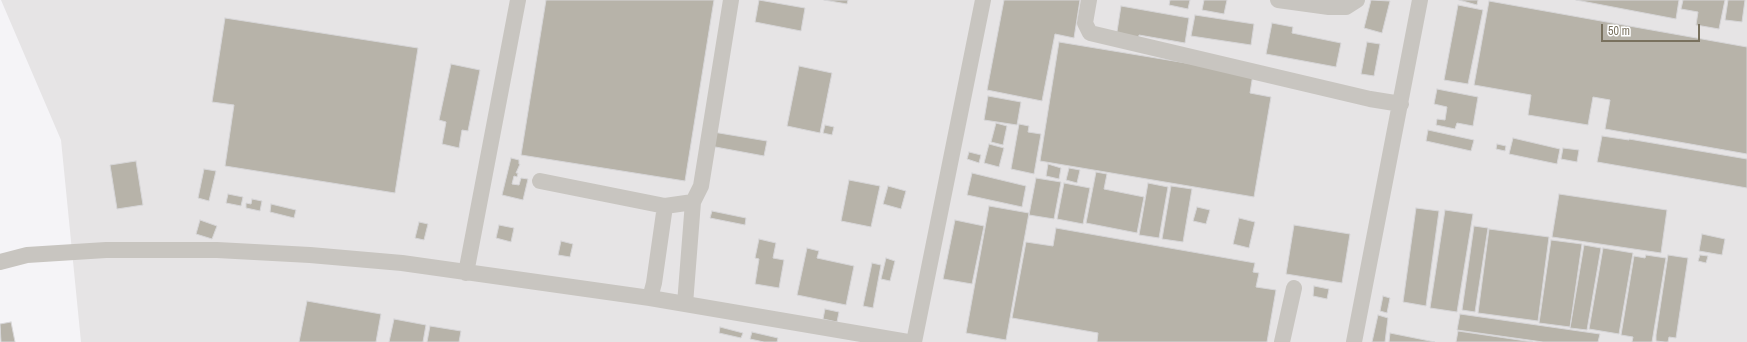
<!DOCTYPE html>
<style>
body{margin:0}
#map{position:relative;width:1747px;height:342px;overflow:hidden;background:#f5f4f7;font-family:"Archivo Narrow",sans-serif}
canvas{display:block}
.scale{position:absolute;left:1601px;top:24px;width:99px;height:18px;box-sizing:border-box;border:2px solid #79715e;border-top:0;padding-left:5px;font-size:12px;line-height:14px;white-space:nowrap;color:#79715e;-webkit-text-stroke:3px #fff;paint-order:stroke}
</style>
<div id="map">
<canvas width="1747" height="342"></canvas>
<div class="scale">50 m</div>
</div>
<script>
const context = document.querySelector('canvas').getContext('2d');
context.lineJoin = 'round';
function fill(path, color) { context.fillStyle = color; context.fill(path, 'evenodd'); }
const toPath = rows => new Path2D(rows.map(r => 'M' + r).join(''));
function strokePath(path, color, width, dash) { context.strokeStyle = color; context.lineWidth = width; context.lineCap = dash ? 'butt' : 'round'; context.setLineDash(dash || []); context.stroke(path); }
fill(toPath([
 [1,0,1747,0,1747,342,81,342,61,140]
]), '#e6e4e5');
const building = toPath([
 [546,0,714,0,685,181,521,155,546,0],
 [759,0,805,8,801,31,755,22,759,0],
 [824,0,848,0,847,4,824,0],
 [1004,0,1080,0,1074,38,1055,34,1042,101,987,90,1004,0],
 [1170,0,1190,0,1188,9,1169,5,1170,0],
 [1204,0,1227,0,1224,14,1202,10,1204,0],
 [1371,0,1390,1,1382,33,1364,28,1371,0],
 [1459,0,1478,0,1477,5,1459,0],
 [1576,0,1679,0,1676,19,1576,0],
 [1683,0,1725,0,1719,29,1696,25,1698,12,1681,9,1683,0],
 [1728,0,1745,0,1742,22,1725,20,1728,0],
 [1489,1,1747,47,1747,154,1605,129,1610,100,1593,97,1588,125,1528,115,1531,95,1474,85,1489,1],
 [1458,5,1483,10,1468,84,1444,80,1458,5],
 [1121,6,1189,18,1185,43,1139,35,1138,42,1116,38,1121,6],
 [1195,15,1254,24,1251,45,1191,36,1195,15],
 [225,18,418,48,395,193,225,166,234,105,212,102,225,18],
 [1272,23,1293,27,1292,33,1341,43,1336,67,1266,54,1272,23],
 [1059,42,1253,74,1250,93,1271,97,1254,197,1040,161,1059,42],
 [1367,42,1380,44,1374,76,1361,74,1367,42],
 [451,64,480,70,468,131,462,130,459,148,442,144,446,122,439,120,451,64],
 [799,66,832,73,820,133,787,126,799,66],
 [1437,89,1478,97,1473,126,1457,123,1455,129,1436,125,1437,119,1445,120,1447,107,1434,104,1437,89],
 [988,96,1021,102,1017,125,984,120,988,96],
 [996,123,1007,126,1003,145,991,142,996,123],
 [1019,124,1029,126,1028,132,1041,134,1034,174,1011,169,1019,124],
 [825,125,834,127,832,135,823,133,825,125],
 [1428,130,1474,140,1471,151,1426,141,1428,130],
 [713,132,767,141,764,156,710,146,713,132],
 [1602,136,1629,140,1629,139,1747,159,1747,188,1597,162,1602,136],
 [1513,138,1560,149,1557,164,1509,154,1513,138],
 [989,144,1004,148,999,167,984,163,989,144],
 [1497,144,1506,146,1505,151,1496,149,1497,144],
 [1563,148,1579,150,1577,162,1561,159,1563,148],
 [969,152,981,155,979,163,967,159,969,152],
 [511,158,519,160,519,164,520,164,516,173,518,173,517,177,514,176,512,184,519,185,521,178,528,179,523,200,502,195,511,158],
 [136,161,143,205,117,209,110,165,136,161],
 [1048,164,1061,168,1059,179,1046,176,1048,164],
 [1069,168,1080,170,1077,183,1066,180,1069,168],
 [204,169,216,171,209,201,198,198,204,169],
 [1096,172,1107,174,1104,189,1144,197,1137,233,1086,223,1096,172],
 [972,173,1026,186,1022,207,967,195,972,173],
 [1036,178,1061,182,1054,219,1029,215,1036,178],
 [849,180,880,186,871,227,841,221,849,180],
 [1064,183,1090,188,1083,224,1057,219,1064,183],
 [1148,183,1168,187,1159,238,1139,235,1148,183],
 [888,186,906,191,901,209,883,204,888,186],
 [1171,186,1192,189,1183,242,1162,239,1171,186],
 [228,194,243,197,241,206,226,203,228,194],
 [1559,194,1667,210,1661,253,1552,237,1559,194],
 [252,199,262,201,260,211,246,208,246,203,251,204,252,199],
 [271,204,296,210,294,218,270,212,271,204],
 [989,206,1029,213,1006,340,966,333,989,206],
 [1197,207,1210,210,1206,224,1193,221,1197,207],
 [1416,208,1439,211,1426,306,1403,302,1416,208],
 [1445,210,1473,214,1457,312,1430,308,1445,210],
 [712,211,746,218,745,225,710,218,712,211],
 [1239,218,1255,222,1249,248,1233,244,1239,218],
 [200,220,217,226,212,239,196,234,200,220],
 [955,220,984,226,972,284,943,279,955,220],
 [419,222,428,224,424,240,415,238,419,222],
 [499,225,514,228,511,242,496,238,499,225],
 [1294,225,1350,234,1342,283,1286,274,1294,225],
 [1474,226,1488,228,1475,312,1462,310,1474,226],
 [1056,228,1255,263,1253,272,1259,273,1256,287,1276,290,1267,342,1097,342,1098,333,1012,318,1026,242,1053,246,1056,228],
 [1489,229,1549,237,1538,321,1478,313,1489,229],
 [1702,234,1725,239,1722,255,1699,251,1702,234],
 [759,239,776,243,773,258,784,260,779,288,755,284,759,259,755,258,759,239],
 [1551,240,1582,244,1570,327,1539,323,1551,240],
 [561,241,573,244,570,257,558,255,561,241],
 [1584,245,1601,248,1587,330,1570,328,1584,245],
 [807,248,819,251,817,258,854,266,846,305,797,295,807,248],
 [1603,248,1633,253,1619,334,1589,329,1603,248],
 [1646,255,1666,258,1652,342,1632,342,1633,337,1621,335,1634,256,1645,258,1646,255],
 [1668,255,1688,258,1676,338,1669,337,1668,342,1665,342,1656,341,1656,335,1668,255],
 [1700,255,1708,256,1706,263,1698,261,1700,255],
 [886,258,895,261,890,281,881,279,886,258],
 [872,263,881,265,873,308,863,306,872,263],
 [1314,286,1329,289,1327,299,1313,296,1314,286],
 [1383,296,1390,298,1387,313,1380,311,1383,296],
 [307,301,381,314,376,342,299,342,307,301],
 [825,309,839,312,837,322,823,319,825,309],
 [1460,314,1600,334,1598,342,1543,342,1457,330,1460,314],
 [1378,315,1388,318,1385,342,1372,342,1378,315],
 [394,319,426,325,423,342,389,342,394,319],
 [11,322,15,342,1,342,0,324,11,322],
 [430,326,461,331,459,342,427,342,430,326],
 [720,327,743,333,741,338,719,333,720,327],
 [1458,331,1533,342,1456,342,1458,331],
 [752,332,778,338,777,342,764,342,750,339,752,332],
 [1390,333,1435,342,1389,342,1390,333]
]);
fill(building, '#b7b3a9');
strokePath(building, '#d7d6d8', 1);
strokePath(toPath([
 [1089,0,1085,23,1090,33,1370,99,1401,104],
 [1278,0,1329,7,1346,7,1357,0],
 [540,181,665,206],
 [0,262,27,255,106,250,217,250,310,255,402,263,650,298,908,342],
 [466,273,518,0],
 [650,298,654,283,665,206,693,202,701,186,731,0],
 [685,304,693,202],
 [914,342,983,0],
 [1282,342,1294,288],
 [1354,342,1420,0]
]), '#c8c5c0', 16);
</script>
